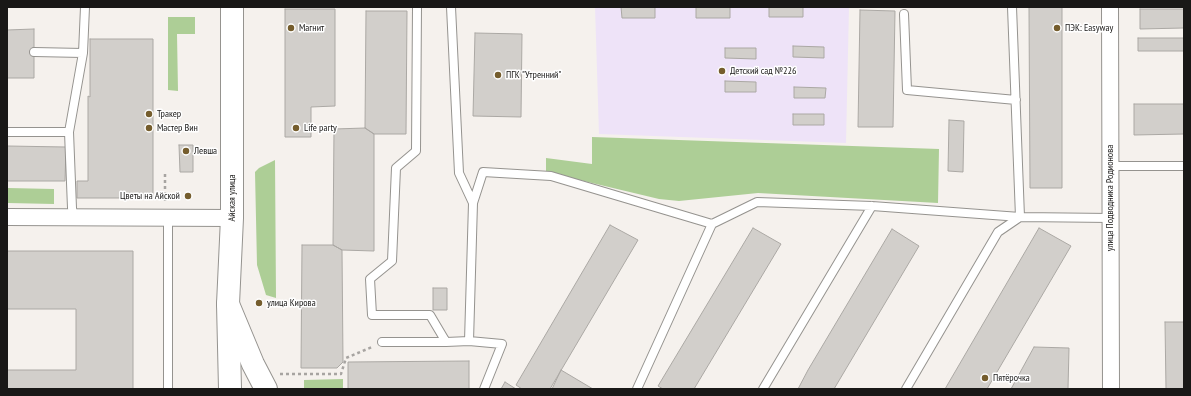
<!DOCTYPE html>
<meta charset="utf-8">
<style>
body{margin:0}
#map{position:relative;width:1191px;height:396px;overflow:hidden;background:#f5f1ed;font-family:"PT Sans Narrow",sans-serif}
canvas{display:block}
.frame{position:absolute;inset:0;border:8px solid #191817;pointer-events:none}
</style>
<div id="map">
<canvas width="1191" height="396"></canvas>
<div class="frame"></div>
</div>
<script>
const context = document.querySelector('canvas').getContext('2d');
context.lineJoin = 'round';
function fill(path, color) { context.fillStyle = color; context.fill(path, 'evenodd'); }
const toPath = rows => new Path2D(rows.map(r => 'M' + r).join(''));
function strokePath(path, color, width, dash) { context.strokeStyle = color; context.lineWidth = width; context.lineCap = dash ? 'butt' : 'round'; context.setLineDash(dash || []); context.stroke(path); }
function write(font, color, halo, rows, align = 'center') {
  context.font = font + ' "PT Sans Narrow",sans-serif'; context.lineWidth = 3; context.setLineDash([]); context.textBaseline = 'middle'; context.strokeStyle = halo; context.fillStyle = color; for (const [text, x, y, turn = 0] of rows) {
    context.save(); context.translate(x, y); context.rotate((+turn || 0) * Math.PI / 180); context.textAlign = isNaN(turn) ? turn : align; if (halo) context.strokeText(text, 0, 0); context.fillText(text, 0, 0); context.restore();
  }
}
fill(toPath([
 [595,7,849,7,846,143,599,134]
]), '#eee3f8');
fill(toPath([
 [168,17,195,17,195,34,177,34,178,91,168,90],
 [592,137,939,149,938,203,758,193,679,201,659,199,546,172,546,158,592,164],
 [275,160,276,298,266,295,257,265,255,172,259,168],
 [8,188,54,189,54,204,8,203],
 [343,379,343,389,304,389,304,380]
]), '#adce96');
const building = toPath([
 [621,7,655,7,655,18,622,18,621,7],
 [696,7,730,7,730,18,696,18,696,7],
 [769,7,803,7,803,17,769,17,769,7],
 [1029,7,1062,7,1062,188,1030,188,1029,7],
 [285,9,335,9,335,106,311,107,311,137,285,137,285,9],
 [1140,9,1184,9,1184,28,1140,29,1140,9],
 [860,10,895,11,893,127,858,127,860,10],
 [366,11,407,11,406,134,374,134,365,128,366,11],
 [34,29,34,78,7,78,7,30,34,29],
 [475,33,522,34,521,117,473,116,475,33],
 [1138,38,1184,38,1184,51,1138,51,1138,38],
 [90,39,153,39,153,198,77,198,77,181,88,181,88,96,90,97,90,39],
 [793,46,824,47,824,58,793,57,793,46],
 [725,48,756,48,756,59,725,58,725,48],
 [725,81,756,82,756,92,725,92,725,81],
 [794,87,826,88,825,98,794,98,794,87],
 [1134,104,1184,104,1184,134,1134,135,1134,104],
 [793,114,824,114,824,125,793,125,793,114],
 [949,120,964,121,963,172,948,171,949,120],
 [365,128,374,134,374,251,342,250,333,245,334,129,365,128],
 [179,145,193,145,193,172,180,172,179,145],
 [7,146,66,147,65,181,7,181,7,146],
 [610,225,638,240,550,389,522,389,516,385,610,225],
 [753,228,781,244,694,389,663,389,658,386,753,228],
 [1039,228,1071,246,987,389,945,389,1039,228],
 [892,229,919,246,834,389,798,389,808,370,892,229],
 [302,245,333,245,342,250,343,362,337,368,301,368,302,245],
 [7,251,133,251,133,389,7,389,7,370,76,370,76,309,7,309,7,251],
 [433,288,447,288,447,310,433,310,433,288],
 [1165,322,1184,322,1184,389,1166,389,1165,322],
 [1034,347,1069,348,1068,389,1011,389,1034,347],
 [469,361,469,389,348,389,348,362,469,361],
 [561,370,593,389,552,389,561,370],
 [505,382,516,389,501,389,505,382]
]);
fill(building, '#d2cfcb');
strokePath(building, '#aba8a4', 1);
const service = toPath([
 [451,7,459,173,473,203,469,341,502,344,484,389],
 [904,14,907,90,1016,100],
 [34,52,83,53],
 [7,132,69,132],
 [1110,166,1184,166],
 [473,203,483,172,551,176,712,224,757,202,872,206,1020,217,1111,218],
 [74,218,72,208,69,132,83,53,85,7],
 [168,218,168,389],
 [382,342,446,342,430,315,372,315,370,279,392,261,396,168,416,151,417,7],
 [446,342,469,341],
 [637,389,712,224],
 [763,389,872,206],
 [906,389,998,232,1020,217,1012,7]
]);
const minor = toPath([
 [1110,7,1111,389],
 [7,217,232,218]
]);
const secondary = toPath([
 [228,304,253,364,266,389]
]);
const primary = toPath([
 [230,389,228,304,232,218,232,7]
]);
strokePath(service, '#95938f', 10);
strokePath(minor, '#95938f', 18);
strokePath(secondary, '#95938f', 24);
strokePath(primary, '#95938f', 24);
strokePath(toPath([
 [165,201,165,172],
 [280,374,341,374,346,358,372,347]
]), '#a7a4a1', 2.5, [3, 3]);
strokePath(service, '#fff', 8);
strokePath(minor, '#fff', 16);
strokePath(secondary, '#fff', 22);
strokePath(primary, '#fff', 22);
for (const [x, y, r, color] of [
 [291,28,4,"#755d2d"],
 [1057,28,4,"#755d2d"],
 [722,71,4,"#755d2d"],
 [498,75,4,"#755d2d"],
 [149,114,4,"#755d2d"],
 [149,128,4,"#755d2d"],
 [296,128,4,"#755d2d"],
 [186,151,4,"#755d2d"],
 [188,196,4,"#755d2d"],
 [259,303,4,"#755d2d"],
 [985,378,4,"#755d2d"]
]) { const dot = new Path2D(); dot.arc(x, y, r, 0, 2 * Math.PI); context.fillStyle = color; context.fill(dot); strokePath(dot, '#fff', 1.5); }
write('10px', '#191817', '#fff', [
 ["Магнит",299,28],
 ["ПЭК: Easyway",1065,28],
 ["Детский сад №226",730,71],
 ["ПГК \"Утренний\"",506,75],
 ["Тракер",157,114],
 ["Мастер Вин",157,128],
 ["Life party",304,128],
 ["Левша",194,151],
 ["Цветы на Айской",180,196,"right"],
 ["улица Кирова",267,303],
 ["Пятёрочка",993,378]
], 'left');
write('10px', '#191817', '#fff', [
 ["Айская улица",232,198,-90],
 ["улица Подводника Родионова",1110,198,-90]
]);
</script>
